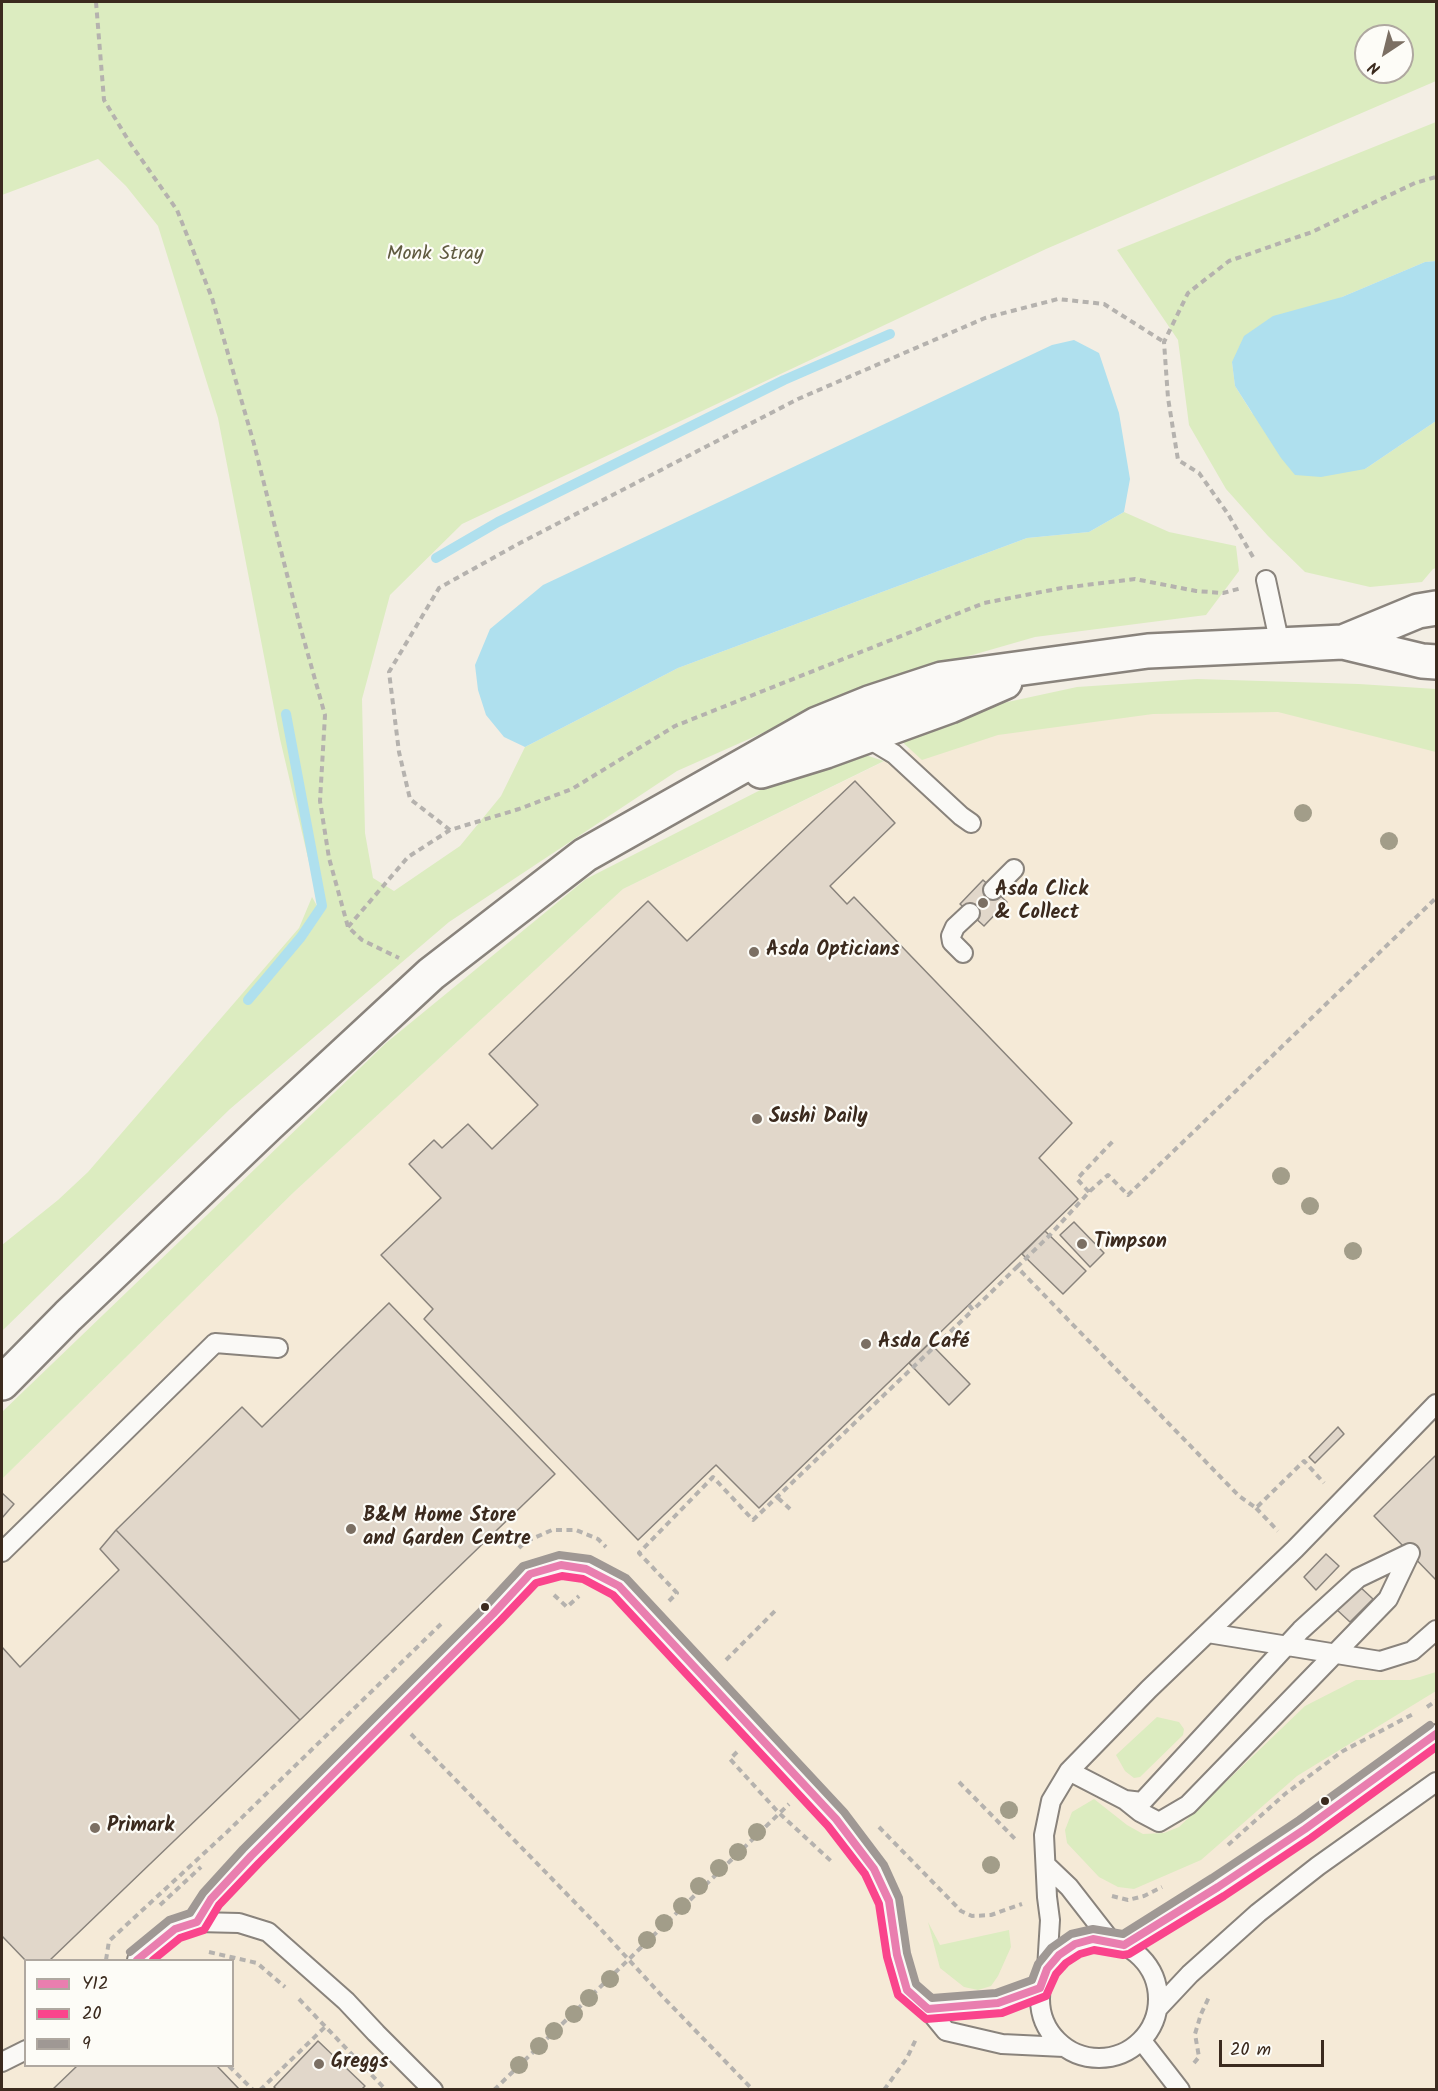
<!DOCTYPE html>
<meta charset="utf-8">
<style>
body{margin:0}
#map{position:relative;width:1438px;height:2091px;overflow:hidden;background:#f3eee4;font-family:Kalam,sans-serif}
canvas{display:block}
.frame{position:absolute;inset:0;border:3px solid #3b2a1e;pointer-events:none}
.legend{position:absolute;left:24px;top:1959px;width:210px;height:108px;box-sizing:border-box;background:#fdfcf7;border:2px solid #afa8a0;margin:0;padding:8px 10px;list-style:none;font-size:18px;color:#3b2a1e}
.legend li{display:flex;align-items:center;gap:12px;height:30px}
.legend b{width:30px;border:2px solid #afa8a0}
.north{position:absolute;left:1354px;top:24px;width:60px;height:60px;box-sizing:border-box;background:#fdfcf7;border:2px solid #afa8a0;border-radius:50%;rotate:215deg;font-size:16px;font-weight:700;line-height:24px;text-align:center;color:#3b2a1e}
.north::after{content:'';display:block;margin:auto;width:21px;height:27px;background:#7b6f63;clip-path:polygon(50% 0,100% 100%,50% 72%,0 100%)}
.scale{position:absolute;left:1219px;top:2040px;width:105px;height:27px;box-sizing:border-box;border:3px solid #3b2a1e;border-top:0;padding-left:8px;font-size:18px;line-height:21px;white-space:nowrap;color:#3b2a1e;-webkit-text-stroke:4px #fdfcf7;paint-order:stroke}
</style>
<div id="map">
<canvas width="1438" height="2091"></canvas>
<div class="frame"></div>
<ul class="legend">
<li><b style="height:8px;background:#e97eaf"></b>Y12</li>
<li><b style="height:8px;background:#fa448c"></b>20</li>
<li><b style="height:8px;background:#9f9894"></b>9</li>
</ul>
<div class="north">N</div>
<div class="scale">20 m</div>
</div>
<script>
const context = document.querySelector('canvas').getContext('2d');
context.lineJoin = 'round';
function fill(path, color) { context.fillStyle = color; context.fill(path, 'evenodd'); }
const toPath = rows => new Path2D(rows.map(r => 'M' + r).join(''));
function strokePath(path, color, width, dash) { context.strokeStyle = color; context.lineWidth = width; context.lineCap = dash ? 'butt' : 'round'; context.setLineDash(dash || []); context.stroke(path); }
function write(font, color, halo, rows, align = 'center') {
  context.font = font + ' Kalam,sans-serif'; context.lineWidth = 4.5; context.setLineDash([]); context.textBaseline = 'middle'; context.strokeStyle = halo; context.fillStyle = color; for (const [text, x, y, turn = 0] of rows) {
    context.save(); context.translate(x, y); context.rotate((+turn || 0) * Math.PI / 180); context.textAlign = isNaN(turn) ? turn : align; if (halo) context.strokeText(text, 0, 0); context.fillText(text, 0, 0); context.restore();
  }
}
fill(toPath([
 [1237,695,1436,699,1436,2089,2,2090,2,1479,294,1192,623,889,930,739],
 [26,1960,232,1960,232,2066,26,2066]
]), '#f5ead7');
fill(toPath([
 [2,2,1436,2,1436,81,1046,249,462,524,390,595,362,699,365,833,373,878,394,891,460,846,501,796,525,747,678,668,1027,538,1089,532,1124,512,1169,532,1236,546,1239,571,1206,615,1035,637,875,683,677,771,449,922,230,1109,2,1331,2,1245,58,1200,88,1172,299,928,312,897,321,913,280,739,218,418,158,226,126,186,98,159,2,195],
 [1366,36,1402,36,1402,72,1366,72],
 [1436,122,1436,261,1425,262,1342,297,1232,362,1235,386,1252,413,1365,469,1436,421,1436,568,1433,569,1422,582,1370,587,1305,572,1268,536,1226,489,1189,425,1178,340,1117,250],
 [1197,679,1359,684,1436,689,1436,752,1278,712,1153,714,998,735,922,760,899,739,989,706,1077,687],
 [856,752,884,761,623,889,294,1192,2,1479,2,1412,386,1043,586,879,780,780],
 [1436,1672,1436,1691,1297,1776,1201,1860,1134,1889,1118,1887,1099,1877,1067,1843,1065,1830,1072,1812,1094,1799,1127,1825,1143,1834,1164,1833,1179,1827,1305,1706,1356,1680,1410,1680],
 [1157,1717,1179,1722,1184,1729,1183,1735,1140,1777,1134,1778,1125,1771,1116,1755],
 [928,1922,940,1945,1009,1930,1011,1947,998,1976,991,1986,978,1990,964,1987,940,1968]
]), '#dcecc0');
fill(toPath([
 [1436,261,1436,421,1365,469,1321,477,1295,475,1281,458,1235,386,1232,362,1244,336,1273,316,1342,297,1425,262],
 [1074,340,1099,353,1119,413,1130,479,1124,512,1089,532,1027,538,678,668,525,747,504,737,486,715,478,690,475,665,490,629,543,585,1052,345]
]), '#afe0ee');
strokePath(toPath([
 [436,558,498,522,784,380,890,334],
 [248,1000,301,937,322,906,286,714]
]), '#afe0ee', 10);
const building = toPath([
 [855,781,895,823,830,886,847,904,854,897,1072,1123,1039,1158,1078,1199,759,1508,716,1465,638,1540,424,1319,433,1309,381,1255,441,1198,409,1164,434,1140,442,1148,468,1124,492,1149,538,1105,489,1054,648,901,687,941,855,781],
 [983,880,1007,902,984,926,960,904,983,880],
 [1074,1222,1104,1253,1090,1267,1060,1235,1074,1222],
 [1045,1231,1086,1271,1063,1294,1022,1254,1045,1231],
 [389,1303,555,1474,300,1720,116,1530,242,1407,262,1427,389,1303],
 [930,1343,970,1384,949,1405,909,1363,930,1343],
 [1338,1427,1344,1434,1315,1463,1309,1457,1338,1427],
 [1435,1456,1436,1457,1436,1580,1374,1516,1435,1456],
 [2,1493,14,1504,2,1518,2,1493],
 [116,1530,300,1720,50,1960,26,1961,2,1936,2,1647,20,1667,119,1570,100,1549,116,1530],
 [1326,1554,1339,1566,1316,1590,1304,1577,1326,1554],
 [1359,1586,1373,1599,1350,1622,1336,1609,1359,1586],
 [318,2041,365,2086,361,2090,277,2090,274,2087,318,2041],
 [77,2066,217,2066,240,2090,52,2090,77,2066]
]);
fill(building, '#e1d7ca');
strokePath(building, '#89837c', 1.5);
const service = toPath([
 [1266,580,1280,645],
 [864,736,894,754,961,816,971,823],
 [993,890,1014,869],
 [963,953,952,942,951,936,955,927,970,913],
 [2,1552,215,1343,278,1348],
 [1208,1633,1380,1661,1412,1651,1436,1630],
 [1069,1771,1125,1800,1142,1802,1301,1630,1358,1578,1410,1553],
 [1125,1800,1140,1812,1159,1822,1188,1805,1388,1599,1410,1553],
 [1047,1866,1069,1887,1111,1941],
 [197,1922,211,1899,251,1856,493,1614,530,1574,561,1565,586,1569,619,1586,776,1753,836,1819,874,1869,889,1901,897,1955,907,1990,928,2009,946,2031,1002,2044,1064,2047],
 '1040 1999a59 59 0 1 1 118 0a59 59 0 1 1-118 0Z',
 [1124,1945,1218,1887,1305,1829,1436,1734],
 [137,1960,175,1929,197,1922,239,1923,268,1932,346,2001,376,2033,433,2090],
 [1047,1969,1050,1920,1047,1897,1044,1835,1051,1801,1069,1771,1149,1689,1295,1549,1436,1404],
 [1159,2007,1190,1974,1258,1913,1318,1866,1436,1782],
 [928,2009,998,2003,1040,1988],
 [1142,2041,1180,2090],
 [2,2062,26,2050]
]);
const tertiary = toPath([
 [1343,642,1418,611,1436,608],
 [761,771,826,751,950,706,1005,682],
 [2,1383,68,1316,268,1125,431,974,585,855,817,724,869,703,942,679,1148,651,1343,642,1422,661,1436,662]
]);
strokePath(service, '#89837c', 22);
strokePath(tertiary, '#89837c', 38);
strokePath(toPath([
 [96,2,104,100,130,143,177,210,212,298,254,444,300,626,325,715,320,801,329,858,348,927,362,940,399,958],
 [1253,557,1228,514,1199,473,1178,460,1168,398,1164,342,1188,293,1229,261,1312,232,1415,183,1436,177],
 [450,830,410,799,399,752,389,672,439,588,520,543,798,399,985,318,1058,299,1104,304,1164,342],
 [348,927,408,857,450,830,519,809,572,789,675,726,984,603,1062,588,1135,579,1196,591,1223,593,1242,588],
 [1089,1192,1077,1179,1113,1141],
 [1017,1267,1050,1235,1089,1192,1108,1175,1128,1195,1436,898],
 [969,1305,973,1310,1017,1267,1239,1496,1256,1508,1304,1461,1324,1483],
 [778,1498,790,1509],
 [1256,1508,1278,1531],
 [519,1548,525,1542,552,1530,576,1530,598,1539,606,1547],
 [554,1595,567,1607,579,1596],
 [669,1601,677,1593,639,1553,713,1477,753,1520,973,1310],
 [726,1660,776,1610],
 [1427,1707,1436,1701],
 [411,1734,596,1924,662,1996,753,2090],
 [737,1752,730,1759,779,1813,831,1861],
 [959,1782,1016,1840],
 [879,1827,961,1911,972,1916,991,1915,1022,1904],
 [1228,1845,1285,1794,1343,1751,1415,1713],
 [1112,1896,1128,1900,1144,1896,1162,1887],
 [160,1905,201,1867],
 [209,1952,257,1963,285,1987],
 [106,1960,109,1941,227,1832,441,1624],
 [299,1999,386,2090],
 [1194,2063,1199,2057,1195,2034,1201,2014,1210,1995],
 [229,2066,253,2090],
 [260,2090,326,2026],
 [494,2090,789,1804],
 [884,2090,907,2058,917,2037]
]), '#b5b2ae', 4, [6, 4.5]);
strokePath(service, '#faf9f6', 18);
strokePath(tertiary, '#faf9f6', 33);
strokePath(toPath([
 [1124,1945,1218,1887,1305,1829,1436,1734],
 [137,1960,175,1929,197,1922,211,1899,251,1856,493,1614,530,1574,561,1565,586,1569,619,1586,836,1819,874,1869,889,1901,897,1955,907,1990,928,2009,998,2003,1040,1988,1047,1969,1059,1955,1075,1944,1093,1939,1124,1945]
]), '#e97eaf', 8);
strokePath(toPath([
 [153,1960,180,1938,204,1930,219,1905,259,1863,500,1621,536,1583,562,1576,583,1579,613,1595,828,1826,865,1874,879,1904,887,1957,898,1995,926,2019,1002,2013,1046,1996,1056,1974,1066,1963,1080,1954,1094,1950,1123,1955,1129,1954,1224,1896,1311,1838,1436,1747]
]), '#fa448c', 8);
strokePath(toPath([
 [130,1952,169,1920,190,1913,203,1893,243,1849,485,1607,523,1566,559,1555,590,1559,626,1578,844,1812,884,1865,899,1898,907,1953,916,1984,932,1998,996,1993,1032,1980,1038,1964,1051,1948,1071,1934,1093,1929,1123,1934,1212,1878,1299,1820,1430,1725]
]), '#9f9894', 8);
context.fillStyle = '#a29d89';
for (const [x, y] of [
 [1303,813],
 [1389,841],
 [1281,1176],
 [1310,1206],
 [1353,1251],
 [1009,1810],
 [757,1832],
 [738,1852],
 [991,1865],
 [719,1868],
 [699,1886],
 [682,1906],
 [664,1923],
 [647,1940],
 [610,1979],
 [589,1998],
 [574,2014],
 [554,2031],
 [539,2046],
 [519,2065]
]) { context.beginPath(); context.arc(x, y, 9, 0, 2 * Math.PI); context.fill(); }
for (const [x, y, r, color] of [
 [983,903,6,"#7b6f63"],
 [754,952,6,"#7b6f63"],
 [757,1119,6,"#7b6f63"],
 [1082,1244,6,"#7b6f63"],
 [866,1344,6,"#7b6f63"],
 [351,1529,6,"#7b6f63"],
 [485,1607,5,"#3b2a1e"],
 [1325,1801,5,"#3b2a1e"],
 [95,1828,6,"#7b6f63"],
 [319,2064,6,"#7b6f63"]
]) { const dot = new Path2D(); dot.arc(x, y, r, 0, 2 * Math.PI); context.fillStyle = color; context.fill(dot); strokePath(dot, '#fdfcf7', 2); }
write('20px', '#5f5a3f', '#fdfcf7', [
 ["Monk Stray",435,256]
]);
write('bold 20px', '#3b2a1e', '#fdfcf7', [
 ["Asda Click",995,892],
 ["& Collect",995,915],
 ["Asda Opticians",766,952],
 ["Sushi Daily",769,1119],
 ["Timpson",1094,1244],
 ["Asda Café",878,1344],
 ["B&M Home Store",363,1518],
 ["and Garden Centre",363,1541],
 ["Primark",107,1828],
 ["Greggs",331,2064]
], 'left');
</script>
